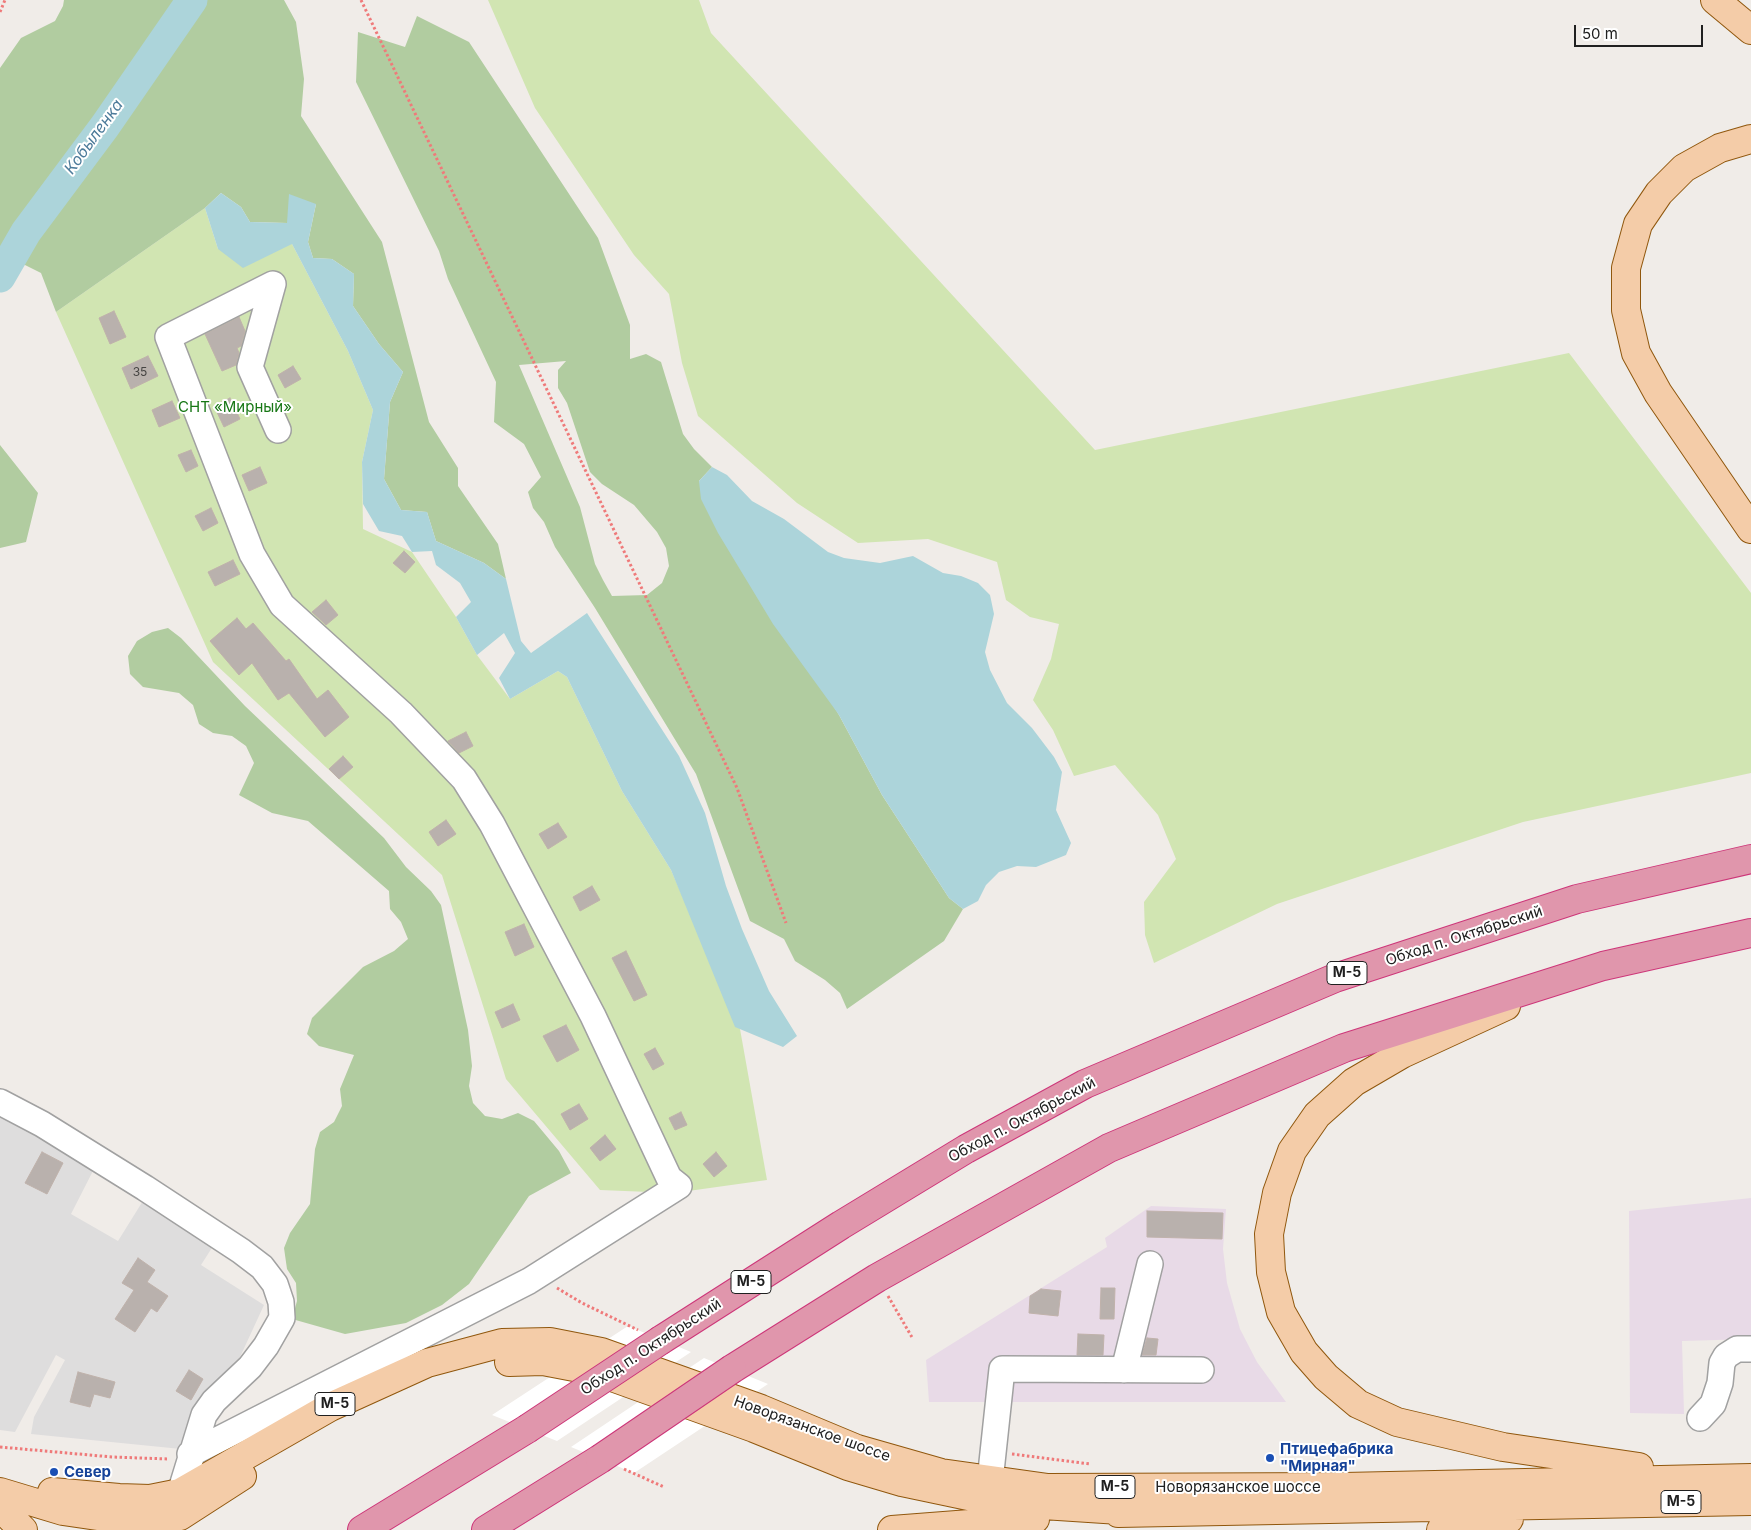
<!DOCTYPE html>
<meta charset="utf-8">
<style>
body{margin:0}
#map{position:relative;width:1751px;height:1530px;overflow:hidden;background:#f0ece8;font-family:Inter,sans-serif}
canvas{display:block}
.scale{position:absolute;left:1574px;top:25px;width:129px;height:22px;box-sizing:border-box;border:2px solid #202020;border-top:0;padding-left:6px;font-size:15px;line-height:18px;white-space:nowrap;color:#202020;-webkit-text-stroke:4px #fff;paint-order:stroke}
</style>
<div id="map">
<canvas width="1751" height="1530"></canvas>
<div class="scale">50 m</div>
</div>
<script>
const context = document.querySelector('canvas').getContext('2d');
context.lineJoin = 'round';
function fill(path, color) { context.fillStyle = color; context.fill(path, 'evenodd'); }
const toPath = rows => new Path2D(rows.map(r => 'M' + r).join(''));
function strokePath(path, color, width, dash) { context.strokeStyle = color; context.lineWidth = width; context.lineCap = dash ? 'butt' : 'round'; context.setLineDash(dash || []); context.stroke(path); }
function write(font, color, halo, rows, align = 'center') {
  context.font = font + ' Inter,sans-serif'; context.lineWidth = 4; context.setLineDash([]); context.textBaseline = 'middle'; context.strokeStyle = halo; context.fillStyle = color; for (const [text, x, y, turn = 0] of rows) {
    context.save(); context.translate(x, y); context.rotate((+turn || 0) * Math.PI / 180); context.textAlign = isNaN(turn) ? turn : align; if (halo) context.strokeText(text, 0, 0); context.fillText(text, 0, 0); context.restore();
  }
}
fill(toPath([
 [0,1108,96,1165,71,1214,118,1241,146,1196,215,1243,201,1265,264,1305,240,1357,208,1389,181,1449,31,1434,34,1417,65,1360,56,1355,15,1432,0,1430]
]), '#dedddd');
fill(toPath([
 [1751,1198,1751,1339,1682,1341,1684,1414,1630,1413,1629,1211],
 [1151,1206,1226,1209,1223,1249,1227,1283,1240,1329,1257,1362,1286,1402,929,1402,926,1360,1107,1247,1105,1238]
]), '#e8dae7');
fill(toPath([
 [488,0,699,0,711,33,1095,450,1569,353,1751,593,1751,773,1523,822,1277,904,1154,963,1145,935,1144,902,1176,859,1158,815,1115,765,1074,776,1053,730,1033,700,1051,659,1059,624,1030,617,1006,600,997,562,928,539,858,543,797,503,698,416,682,363,669,294,634,255,535,108],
 [205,208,218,249,292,244,348,351,373,410,362,462,363,529,412,552,456,617,477,655,510,699,558,671,567,677,622,791,671,870,740,1029,767,1180,674,1193,600,1190,506,1079,442,875,213,662,56,312]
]), '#d1e5b2');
fill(toPath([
 [64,0,284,0,296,22,304,79,301,116,382,242,429,422,458,468,458,486,498,544,506,579,484,563,436,541,427,512,401,510,384,479,390,402,403,372,379,344,353,306,354,274,332,259,313,258,308,242,316,204,287,223,250,222,241,207,221,193,205,208,56,312,41,273,25,265,0,269,0,68,21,38,55,21,63,6],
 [417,16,469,42,598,238,630,325,630,359,646,354,661,362,683,434,694,449,712,467,699,481,839,715,882,795,949,898,963,909,944,941,847,1009,840,993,825,980,795,961,784,939,750,921,696,774,595,608,555,547,544,522,533,508,528,492,541,477,524,444,494,422,496,382,448,279,439,251,356,82,358,32,405,47],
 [566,361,558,370,558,388,567,403,590,472,602,484,634,505,657,532,666,548,669,566,662,583,647,595,612,596,603,580,595,564,580,507,519,365],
 [0,445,38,493,26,542,0,548],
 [168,628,181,638,245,706,384,838,406,867,431,891,441,905,468,1030,472,1066,469,1086,473,1103,485,1116,502,1119,518,1113,534,1121,559,1151,571,1173,529,1196,469,1284,442,1305,406,1323,345,1334,292,1319,297,1301,296,1283,287,1269,284,1248,290,1233,310,1204,315,1149,320,1132,334,1122,342,1106,340,1089,354,1055,319,1046,307,1034,312,1018,363,967,394,951,408,939,401,922,390,909,389,891,308,821,272,813,239,795,254,763,246,746,232,736,213,733,199,724,193,705,179,693,143,687,130,674,128,656,137,641,152,632]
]), '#b1cca0');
fill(toPath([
 [221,193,241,207,250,222,287,223,289,194,316,204,308,242,313,258,332,259,354,274,353,306,379,344,403,372,390,402,384,479,401,510,427,512,436,541,484,563,506,579,521,641,531,653,587,613,679,756,705,813,726,886,742,929,769,991,797,1036,783,1047,735,1027,671,870,622,791,567,677,558,671,510,699,499,678,515,653,504,633,477,655,456,617,471,602,460,583,436,565,432,551,412,552,402,536,379,531,363,504,362,462,373,410,348,351,292,244,243,268,218,249,205,208],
 [712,467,727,475,752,501,784,519,828,552,844,558,880,563,913,556,943,573,961,576,978,583,990,595,994,614,985,652,990,670,1007,703,1032,728,1054,757,1062,772,1056,810,1071,843,1066,855,1036,867,1017,866,999,872,986,885,978,901,963,909,949,898,882,795,839,715,773,624,718,533,701,499,699,481]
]), '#acd4da');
fill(toPath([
 [628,1326,691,1352,557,1441,492,1415],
 [704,1358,768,1384,634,1473,571,1447]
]), '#fff');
strokePath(toPath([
 [0,277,26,232,105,126,192,0]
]), '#acd4da', 31);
const building = toPath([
 [114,311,126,337,110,344,99,318,114,311],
 [239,317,245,331,241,346,237,348,239,353,236,365,222,371,205,334,239,317],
 [148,356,158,376,131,389,122,368,148,356],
 [293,366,301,379,285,388,278,375,293,366],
 [230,398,240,419,224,427,214,406,230,398],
 [172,401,180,418,159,427,152,410,172,401],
 [191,450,198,466,186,472,178,455,191,450],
 [260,467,267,483,249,491,242,475,260,467],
 [211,508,218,523,203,531,195,516,211,508],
 [404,551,415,562,405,573,393,563,404,551],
 [233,560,240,574,215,586,208,572,233,560],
 [326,600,338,615,326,625,312,612,326,600],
 [237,618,246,629,253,623,286,661,289,659,317,699,328,690,349,717,325,737,289,693,278,700,252,663,239,675,210,641,237,618],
 [466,732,473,746,459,753,448,741,466,732],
 [343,756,353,767,339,779,329,769,343,756],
 [446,820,456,834,438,846,429,832,446,820],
 [558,823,567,837,548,849,539,834,558,823],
 [592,886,600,900,580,911,573,897,592,886],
 [524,924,534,947,515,956,505,932,524,924],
 [626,951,647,995,634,1001,612,958,626,951],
 [513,1004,520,1020,502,1028,495,1012,513,1004],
 [566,1025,579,1050,557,1062,543,1036,566,1025],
 [655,1048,664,1064,653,1070,644,1054,655,1048],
 [579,1104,588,1119,570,1130,561,1114,579,1104],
 [681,1112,687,1125,675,1130,669,1118,681,1112],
 [605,1135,616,1149,600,1161,590,1148,605,1135],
 [42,1152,63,1163,47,1194,25,1183,42,1152],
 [716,1152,727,1166,714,1177,703,1164,716,1152],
 [1147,1211,1223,1213,1222,1239,1147,1237,1147,1211],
 [138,1258,155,1270,147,1282,168,1296,157,1312,151,1308,135,1332,115,1319,134,1290,122,1283,138,1258],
 [1101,1288,1115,1288,1114,1319,1100,1319,1101,1288],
 [1041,1289,1061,1291,1058,1316,1029,1313,1030,1296,1041,1289],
 [1078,1334,1104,1335,1103,1355,1077,1355,1078,1334],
 [1147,1338,1158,1339,1156,1355,1142,1355,1147,1338],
 [189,1370,203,1379,191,1400,176,1391,189,1370],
 [78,1372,115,1382,110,1398,94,1394,90,1407,70,1402,78,1372]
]);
fill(building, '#b9b1ad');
strokePath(building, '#c0b2ab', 1);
const minor = toPath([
 [0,1102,42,1124,145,1188,241,1251,262,1267,275,1284,281,1302,282,1318,266,1346,250,1367,214,1401,204,1415,180,1493],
 [1124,1370,1150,1264],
 [1700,1418,1713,1404,1720,1383,1722,1363,1726,1356,1737,1349,1751,1349],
 [190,1454,529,1281,679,1186,669,1178,593,1016,492,824,464,779,401,713,282,605,252,554,168,337,273,284,250,367,278,430],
 [990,1481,1002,1369,1201,1370]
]);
const major = toPath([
 [1715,0,1751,30],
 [1751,139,1720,148,1684,168,1659,193,1638,224,1626,268,1626,310,1636,353,1658,393,1751,529],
 [1506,1006,1402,1054,1354,1082,1317,1115,1292,1151,1277,1193,1269,1234,1271,1272,1281,1312,1304,1352,1326,1377,1358,1404,1397,1422,1503,1447,1639,1467],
 [509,1362,543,1361,595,1371,754,1428,848,1466,902,1482,997,1502,1135,1511],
 [0,1492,63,1511,147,1523,180,1516,242,1476],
 [52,1492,119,1498,150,1499,180,1493],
 [0,1507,23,1530],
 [1118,1513,1751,1501],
 [137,1530,180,1493,330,1407,427,1363,502,1343,550,1342,601,1352,761,1409,857,1449,941,1473,1048,1488,1344,1487,1751,1478],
 [892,1530,1035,1519],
 [1441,1530,1509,1519]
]);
const highway = toPath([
 [661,1340,841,1225,966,1149,1085,1084,1335,978,1577,899,1751,859],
 [732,1369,877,1278,1109,1148,1344,1048,1603,966,1751,933],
 [362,1530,527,1429],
 [486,1530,600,1459]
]);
strokePath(minor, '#a1a1a1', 28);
strokePath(major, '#90570d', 30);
strokePath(highway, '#cd3679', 30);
strokePath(toPath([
 [361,0,737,788,786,923],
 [0,12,5,0],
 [557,1288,582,1303,638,1330],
 [888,1296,913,1339],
 [0,1447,112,1457,169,1459],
 [1012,1454,1090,1464],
 [1317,1463,1340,1463,1341,1466],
 [624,1469,664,1487]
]), '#ef7a7a', 3, [2.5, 2.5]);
strokePath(minor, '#fff', 25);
strokePath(major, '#f4cca8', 28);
strokePath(highway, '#e096ac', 28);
const highwayBridge = toPath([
 [527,1429,661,1340],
 [600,1459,732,1369]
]);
strokePath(highwayBridge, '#cd3679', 30, []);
strokePath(highwayBridge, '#e096ac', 28);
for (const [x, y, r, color] of [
 [1270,1458,5,"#1a4fb4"],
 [54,1472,5,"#1a4fb4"]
]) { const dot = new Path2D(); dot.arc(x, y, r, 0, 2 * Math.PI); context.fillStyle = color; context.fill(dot); strokePath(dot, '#fff', 2); }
write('12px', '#464443', null, [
 ["35",140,372]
]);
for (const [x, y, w] of [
 [1347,973,40],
 [751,1282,40],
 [335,1404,40],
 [1115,1487,40],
 [1681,1502,40]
]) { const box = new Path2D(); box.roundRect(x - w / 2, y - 11.5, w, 23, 4); context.fillStyle = '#fff'; context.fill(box); strokePath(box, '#202020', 1); }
write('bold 14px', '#202020', null, [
 ["М-5",1347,973],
 ["М-5",751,1282],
 ["М-5",335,1404],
 ["М-5",1115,1487],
 ["М-5",1681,1502]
]);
write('15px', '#177715', '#fff', [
 ["СНТ «Мирный»",235,407]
]);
write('15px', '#202020', '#fff', [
 ["Обход п. Октябрьский",1464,936,-18],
 ["Обход п. Октябрьский",1022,1120,-28],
 ["Обход п. Октябрьский",651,1347,-33],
 ["Новорязанское шоссе",812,1429,20],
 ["Новорязанское шоссе",1238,1487]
]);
write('bold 15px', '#164399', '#fff', [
 ["Птицефабрика",1280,1449],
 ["\"Мирная\"",1280,1466],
 ["Север",64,1472]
], 'left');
write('italic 16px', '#4d7b9a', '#fff', [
 ["Кобыленка",94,137,-54]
]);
</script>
